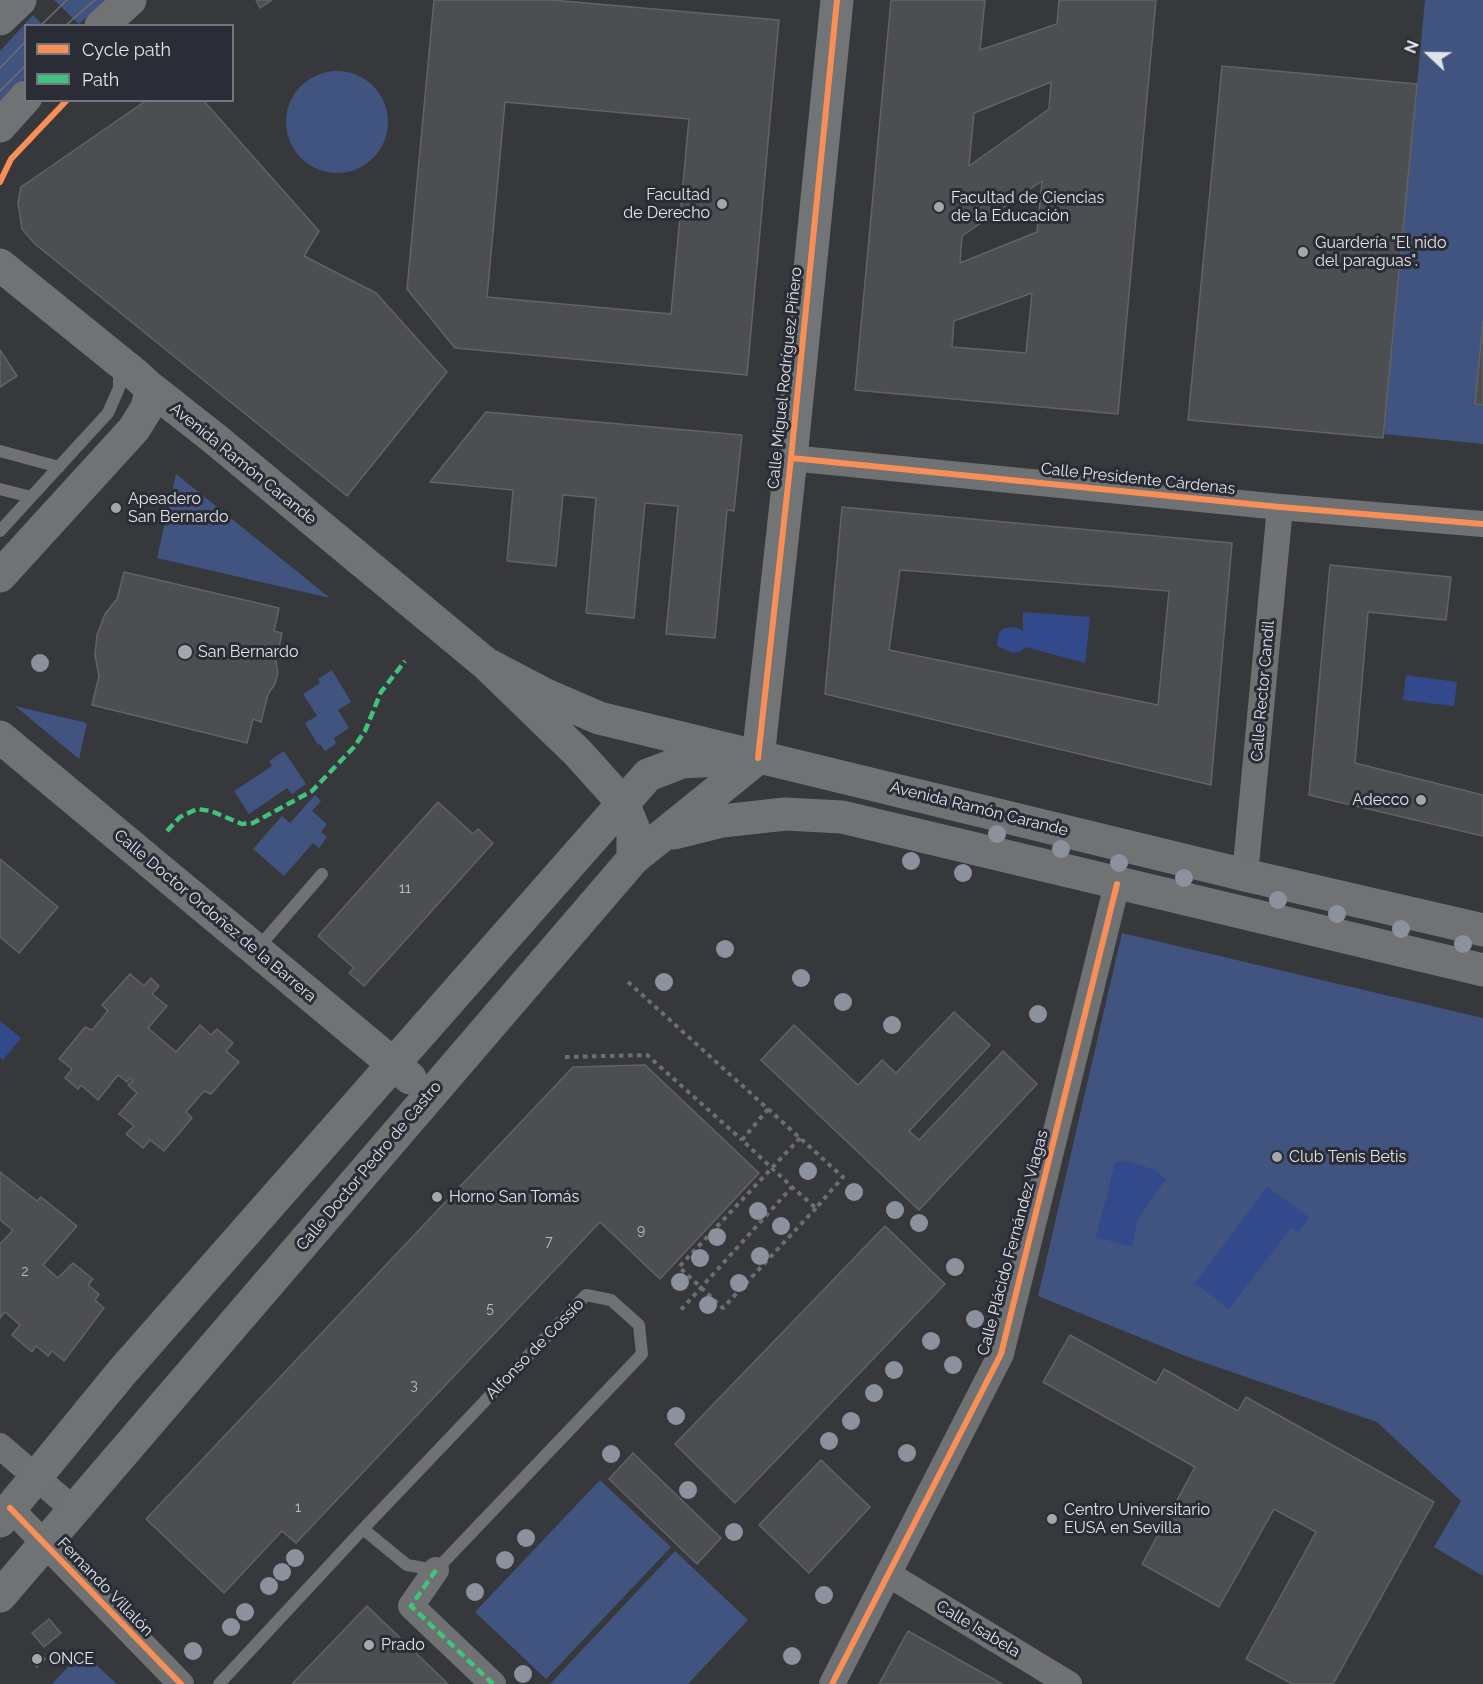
<!DOCTYPE html>
<meta charset="utf-8">
<style>
body{margin:0}
#map{position:relative;width:1483px;height:1684px;overflow:hidden;background:#37383c;font-family:Raleway,sans-serif}
canvas{display:block}
.legend{position:absolute;left:24px;top:24px;width:210px;height:78px;box-sizing:border-box;background:#2a2d35;border:2px solid #73767d;margin:0;padding:8px 10px;list-style:none;font-size:18px;color:#e1e3e9}
.legend li{display:flex;align-items:center;gap:12px;height:30px}
.legend b{width:30px;border:2px solid #73767d}
.north{position:absolute;left:1399px;top:24px;width:60px;height:60px;-webkit-text-stroke:4px #2a2d35;paint-order:stroke;rotate:292deg;font-size:16px;font-weight:700;line-height:24px;text-align:center;color:#e1e3e9}
.north::after{content:'';display:block;margin:auto;width:21px;height:27px;background:#e1e3e9;clip-path:polygon(50% 0,100% 100%,50% 72%,0 100%)}
</style>
<div id="map">
<canvas width="1483" height="1684"></canvas>
<ul class="legend">
<li><b style="height:8px;background:#f78f57"></b>Cycle path</li>
<li><b style="height:8px;background:#40c37c"></b>Path</li>
</ul>
<div class="north">N</div>
</div>
<script>
const context = document.querySelector('canvas').getContext('2d');
context.lineJoin = 'round';
function fill(path, color) { context.fillStyle = color; context.fill(path, 'evenodd'); }
const toPath = rows => new Path2D(rows.map(r => 'M' + r).join(''));
function strokePath(path, color, width, dash) { context.strokeStyle = color; context.lineWidth = width; context.lineCap = dash ? 'butt' : 'round'; context.setLineDash(dash || []); context.stroke(path); }
function write(font, color, halo, rows, align = 'center') {
  context.font = font + ' Raleway,sans-serif'; context.lineWidth = 6; context.setLineDash([]); context.textBaseline = 'middle'; context.strokeStyle = halo; context.fillStyle = color; for (const [text, x, y, turn = 0] of rows) {
    context.save(); context.translate(x, y); context.rotate((+turn || 0) * Math.PI / 180); context.textAlign = isNaN(turn) ? turn : align; if (halo) context.strokeText(text, 0, 0); context.fillText(text, 0, 0); context.restore();
  }
}
fill(toPath([
 [54,0,106,0,79,24],
 [1425,0,1483,0,1483,444,1384,434],
 [33,15,43,25,26,26,25,78,0,105,0,51],
 '286 122a51 51 0 1 1 102 0a51 51 0 1 1-102 0Z',
 [176,474,330,598,157,558],
 [332,670,351,702,338,710,349,728,334,738,336,744,325,751,320,744,318,745,305,723,317,716,303,694,320,683,318,679],
 [15,706,87,723,79,759],
 [284,751,306,784,292,794,287,788,249,814,234,791,272,766,269,761],
 [315,795,321,801,312,811,327,824,321,832,327,837,319,848,313,843,284,876,253,849,282,816,290,823],
 [1122,933,1483,1018,1483,1576,1434,1547,1461,1501,1377,1422,1188,1357,1038,1296],
 [600,1480,671,1547,546,1679,475,1612],
 [675,1551,748,1620,688,1684,550,1684],
 [82,1652,117,1684,52,1684]
]), '#41537f');
fill(toPath([
 [1023,612,1090,617,1085,663,1026,647,1019,652,1013,653,997,646,999,633,1004,628,1015,627,1023,631],
 [1406,675,1457,682,1454,706,1403,700],
 [0,1021,21,1038,3,1060,0,1057],
 [1123,1160,1155,1170,1166,1179,1138,1219,1132,1247,1096,1237,1115,1163],
 [1267,1187,1309,1217,1299,1232,1291,1228,1229,1309,1195,1283]
]), '#324a8c');
const building = toPath([
 [256,0,272,0,260,8,256,0],
 [434,0,552,0,779,20,747,375,455,348,407,289,434,0],
 [505,102,689,119,671,314,487,297,505,102],
 [891,0,985,0,980,50,1057,24,1059,0,1156,0,1118,414,855,390,891,0],
 [1051,82,1049,109,969,166,974,113,1051,82],
 [1042,181,1037,232,960,263,962,236,1042,181],
 [1032,293,1026,353,952,347,954,321,1032,293],
 [1222,66,1417,84,1383,438,1188,420,1222,66],
 [147,100,203,100,319,231,304,256,376,293,447,372,347,496,35,244,22,229,18,203,21,187,147,100],
 [1483,322,1483,405,1475,404,1483,322],
 [0,350,17,376,0,387,0,350],
 [486,412,742,435,734,511,727,510,715,638,666,634,678,506,645,503,634,618,586,613,596,498,563,495,556,566,507,561,513,490,430,482,486,412],
 [842,507,1232,543,1211,785,825,694,842,507],
 [900,570,1169,591,1158,705,889,650,900,570],
 [1330,565,1451,577,1446,620,1368,612,1355,763,1483,795,1483,836,1309,795,1330,565],
 [124,572,279,608,274,631,282,633,276,661,278,673,275,684,268,694,261,722,253,719,247,743,92,705,99,676,95,655,97,635,105,614,117,599,124,572],
 [438,802,473,834,478,829,493,843,364,986,349,973,354,968,318,936,438,802],
 [0,859,58,907,19,953,0,937,0,859],
 [130,974,144,986,151,978,159,986,152,994,167,1006,148,1028,176,1052,200,1025,211,1035,217,1029,233,1043,226,1051,239,1062,211,1094,204,1091,186,1112,192,1118,164,1151,150,1140,143,1148,126,1134,134,1126,119,1114,137,1093,128,1085,133,1080,130,1078,127,1082,118,1075,98,1100,81,1085,78,1089,65,1078,72,1069,59,1059,85,1027,92,1030,108,1011,102,1005,130,974],
 [954,1012,990,1045,909,1131,919,1140,1003,1051,1037,1084,919,1210,761,1060,794,1025,858,1085,882,1060,896,1073,954,1012],
 [645,1065,759,1173,660,1279,600,1222,296,1543,282,1531,224,1593,146,1519,573,1067,645,1065],
 [0,1172,37,1201,41,1197,77,1226,43,1265,58,1278,73,1263,93,1279,88,1285,99,1294,95,1300,104,1308,64,1361,52,1351,48,1356,36,1346,32,1352,12,1335,20,1325,5,1312,0,1318,0,1244,13,1230,0,1220,0,1172],
 [885,1226,945,1284,735,1503,675,1444,885,1226],
 [1070,1335,1156,1383,1164,1369,1238,1411,1246,1397,1434,1502,1333,1684,1292,1684,1246,1659,1316,1532,1274,1509,1219,1607,1142,1564,1195,1467,1043,1382,1070,1335],
 [633,1453,721,1538,697,1564,609,1479,633,1453],
 [821,1460,870,1507,809,1573,759,1525,821,1460],
 [367,1606,448,1684,292,1684,367,1606],
 [49,1619,61,1633,44,1647,32,1633,49,1619],
 [908,1631,1002,1684,879,1684,908,1631],
 [38,1652,45,1659,37,1667,30,1660,38,1652]
]);
fill(building, '#4c4e51');
strokePath(building, '#626366', 1.5);
strokePath(toPath([
 [628,982,768,1109,742,1140,792,1187,679,1312],
 [565,1057,647,1055,742,1140],
 [768,1109,843,1177,816,1208,792,1187],
 [800,1138,679,1267,723,1308,816,1208]
]), '#6d6e70', 4, [4.5, 4.5]);
strokePath(toPath([
 [0,451,59,467],
 [0,489,31,497],
 [0,531,108,413,119,388,119,368],
 [257,949,322,874],
 [219,1684,363,1529,586,1295,611,1300,639,1325,642,1354,436,1570,407,1565,363,1529]
]), '#707173', 12);
strokePath(toPath([
 [791,458,1280,507,1483,524],
 [1245,875,1280,507],
 [0,1446,74,1510],
 [10,1508,181,1684],
 [436,1570,411,1606,493,1684],
 [888,1574,1069,1684],
 [832,1684,1001,1354,1117,884]
]), '#707173', 26);
strokePath(toPath([
 [758,758,791,458,837,0]
]), '#727476', 33);
strokePath(toPath([
 [0,19,20,0],
 [101,26,130,0],
 [0,126,26,97],
 [0,265,136,375,149,387,215,439,485,663,578,753,623,803,633,827,633,859],
 [0,576,134,429,147,408,150,396,149,387],
 [485,663,548,696,599,718,1245,875,1483,930],
 [0,737,410,1078],
 [674,833,722,821,785,814,842,817,1483,970],
 [0,1521,122,1372,648,775,682,762,758,758],
 [0,1596,633,859,758,758]
]), '#707274', 33);
strokePath(toPath([
 [40,26,67,0],
 [65,26,95,0],
 [0,68,26,41],
 [0,91,26,65]
]), '#6e6f73', 1.5);
strokePath(toPath([
 [167,831,180,817,197,809,211,811,242,824,253,823,312,791,354,747,365,731,381,692,405,661],
 [436,1570,411,1606,493,1684]
]), '#40c37c', 4.5, [9, 4.5]);
strokePath(toPath([
 [0,182,11,159,67,100],
 [791,458,1280,507,1483,524],
 [758,758,791,458,837,0],
 [10,1508,181,1684],
 [832,1684,1001,1354,1117,884]
]), '#f78f57', 6);
context.fillStyle = '#8c919e';
for (const [x, y] of [
 [40,663],
 [997,834],
 [1061,849],
 [911,861],
 [1119,863],
 [963,873],
 [1184,878],
 [1278,900],
 [1337,914],
 [1401,929],
 [1463,944],
 [725,949],
 [801,978],
 [664,982],
 [843,1002],
 [1038,1014],
 [892,1025],
 [808,1171],
 [854,1192],
 [895,1210],
 [758,1211],
 [919,1223],
 [781,1226],
 [717,1237],
 [760,1256],
 [700,1258],
 [955,1267],
 [680,1282],
 [739,1283],
 [708,1305],
 [975,1319],
 [931,1341],
 [953,1365],
 [894,1370],
 [874,1393],
 [676,1416],
 [851,1421],
 [829,1441],
 [907,1453],
 [611,1454],
 [688,1490],
 [734,1532],
 [526,1538],
 [295,1558],
 [505,1560],
 [282,1572],
 [269,1586],
 [475,1592],
 [824,1595],
 [245,1612],
 [231,1627],
 [193,1651],
 [792,1656],
 [523,1674]
]) { context.beginPath(); context.arc(x, y, 9, 0, 2 * Math.PI); context.fill(); }
for (const [x, y, r, color] of [
 [722,204,6,"#a6a7ac"],
 [939,207,6,"#a6a7ac"],
 [1303,252,6,"#a6a7ac"],
 [116,508,6,"#a6a7ac"],
 [185,652,8,"#a6a7ac"],
 [1421,800,6,"#a6a7ac"],
 [1277,1157,6,"#a6a7ac"],
 [437,1197,6,"#a6a7ac"],
 [1052,1519,6,"#a6a7ac"],
 [369,1645,6,"#a6a7ac"],
 [37,1659,6,"#a6a7ac"]
]) { const dot = new Path2D(); dot.arc(x, y, r, 0, 2 * Math.PI); context.fillStyle = color; context.fill(dot); strokePath(dot, '#2a2d35', 2); }
write('14px', '#bcbec3', null, [
 ["11",405,889],
 ["9",641,1231],
 ["7",549,1242],
 ["2",25,1272],
 ["5",490,1309],
 ["3",414,1386],
 ["1",298,1508]
]);
write('16px', '#e1e3e9', '#2a2d35', [
 ["Facultad",710,195,"right"],
 ["de Derecho",710,213,"right"],
 ["Facultad de Ciencias",951,198],
 ["de la Educación",951,216],
 ["Guardería \"El nido",1315,243],
 ["del paraguas\".",1315,261],
 ["Apeadero",128,499],
 ["San Bernardo",128,517],
 ["San Bernardo",198,652],
 ["Adecco",1409,800,"right"],
 ["Club Tenis Betis",1289,1157],
 ["Horno San Tomás",449,1197],
 ["Centro Universitario",1064,1510],
 ["EUSA en Sevilla",1064,1528],
 ["Prado",381,1645],
 ["ONCE",49,1659]
], 'left');
write('16px', '#e1e3e9', '#2a2d35', [
 ["Calle Miguel Rodríguez Piñero",785,378,-84],
 ["Avenida Ramón Carande",243,464,39],
 ["Calle Presidente Cárdenas",1138,479,6],
 ["Calle Rector Candil",1263,691,-85],
 ["Avenida Ramón Carande",979,809,14],
 ["Calle Doctor Ordoñez de la Barrera",215,916,40],
 ["Calle Doctor Pedro de Castro",369,1166,-50],
 ["Calle Plácido Fernández Viagas",1013,1243,-75],
 ["Alfonso de Cossío",535,1349,-46],
 ["Fernando Villalón",105,1587,46],
 ["Calle Isabela",978,1629,31]
]);
</script>
